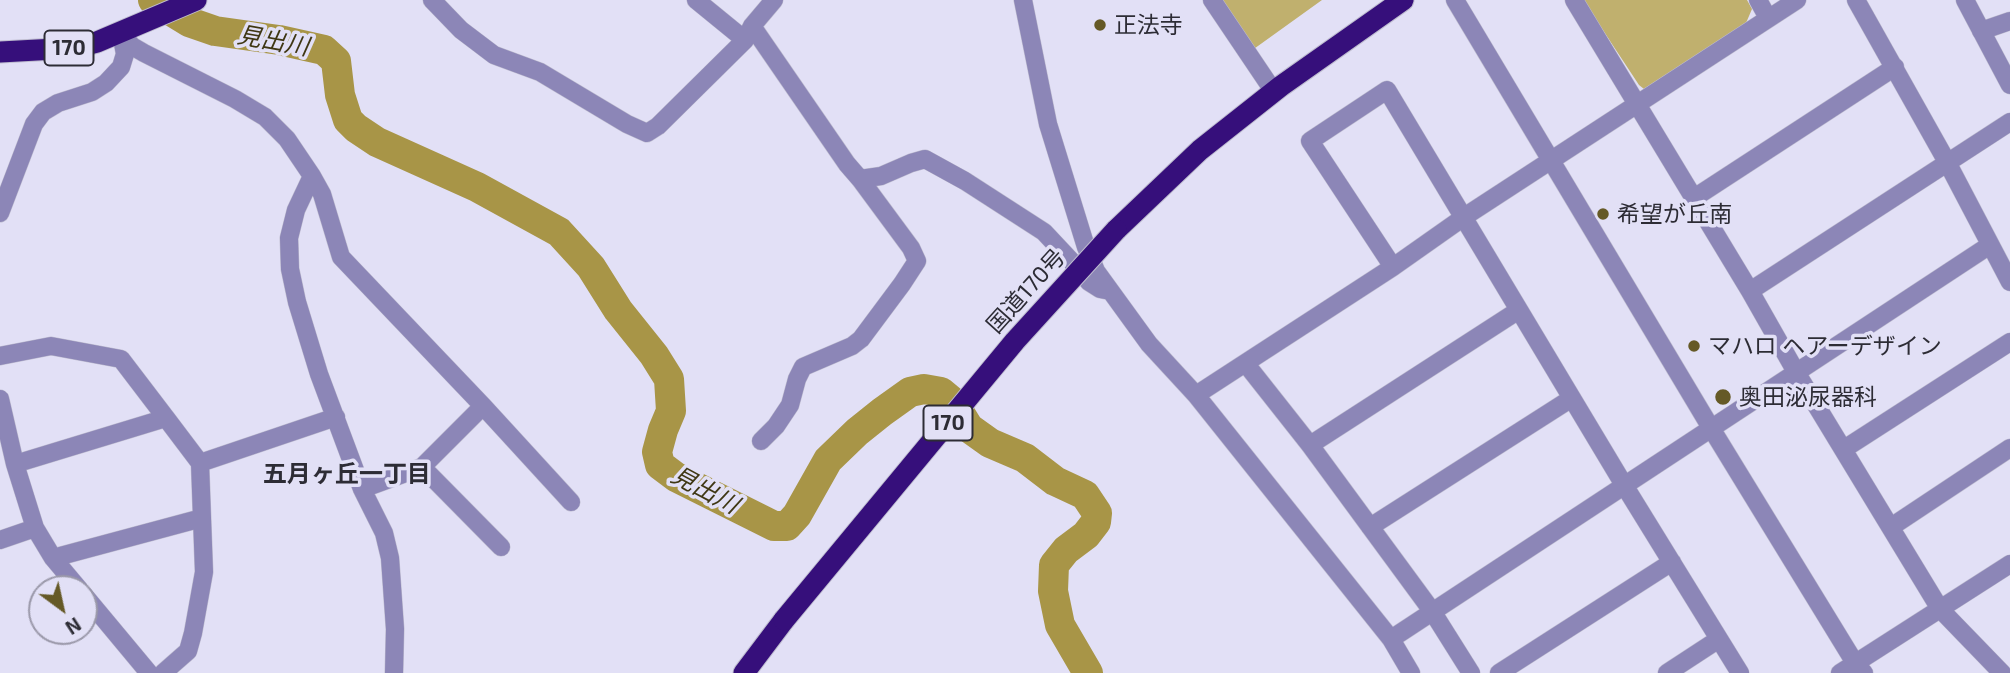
<!DOCTYPE html>
<meta charset="utf-8">
<style>
body{margin:0}
#map{position:relative;width:2010px;height:673px;overflow:hidden;background:#e2e0f6;font-family:"Exo 2",sans-serif}
canvas{display:block}
.north{position:absolute;left:28px;top:575px;width:70px;height:70px;box-sizing:border-box;background:#e2e0f6;border:2px solid #9a98a9;border-radius:50%;rotate:147deg;font-size:19px;font-weight:700;line-height:28px;text-align:center;color:#2d2c35}
.north::after{content:'';display:block;margin:auto;width:24px;height:32px;background:#655926;clip-path:polygon(50% 0,100% 100%,50% 72%,0 100%)}
</style>
<div id="map">
<canvas width="2010" height="673"></canvas>
<div class="north">N</div>
</div>
<script>
const context = document.querySelector('canvas').getContext('2d');
context.lineJoin = 'round';
function fill(path, color) { context.fillStyle = color; context.fill(path, 'evenodd'); }
const toPath = rows => new Path2D(rows.map(r => 'M' + r).join(''));
function strokePath(path, color, width, dash) { context.strokeStyle = color; context.lineWidth = width; context.lineCap = dash ? 'butt' : 'round'; context.setLineDash(dash || []); context.stroke(path); }
function write(font, color, halo, rows, align = 'center') {
  context.font = font + ' "Exo 2","Noto Sans JP",sans-serif'; context.lineWidth = 7; context.setLineDash([]); context.textBaseline = 'middle'; context.strokeStyle = halo; context.fillStyle = color; for (const [text, x, y, turn = 0] of rows) {
    context.save(); context.translate(x, y); context.rotate((+turn || 0) * Math.PI / 180); context.textAlign = isNaN(turn) ? turn : align; if (halo) context.strokeText(text, 0, 0); context.fillText(text, 0, 0); context.restore();
  }
}
fill(toPath([
 [1217,0,1322,0,1251,51],
 [1583,0,1747,0,1752,9,1746,23,1644,89,1639,85]
]), '#c0b06e');
strokePath(toPath([
 [153,0,189,22,215,31,279,40,324,50,336,61,340,95,348,120,356,128,377,142,477,187,559,232,591,267,618,310,654,355,669,379,671,411,663,430,657,452,660,465,676,477,774,526,787,526,797,515,828,460,857,432,882,412,910,392,924,389,941,392,953,402,969,428,990,443,1025,458,1055,481,1085,495,1097,513,1096,522,1086,535,1066,550,1054,565,1053,591,1060,625,1088,673]
]), '#a89547', 30);
const minor = toPath([
 [432,0,461,30,494,55,540,72,627,124,647,133,658,126,745,40,752,26,774,0],
 [696,0,745,40],
 [1023,0,1048,124,1086,247,1096,271,1149,344,1196,395,1391,639,1411,673],
 [1212,0,1274,92],
 [1455,0,1711,428,1855,663,1864,673],
 [1574,0,1750,291,1796,372,1940,609,2002,673],
 [1758,0,1768,18],
 [1856,0,1947,162,2010,282],
 [1965,0,2010,85],
 [752,26,847,164,860,179,881,176,911,163,925,159,965,181,1044,232,1074,264,1089,282,1100,289,1110,291],
 [1981,31,2010,21],
 [121,33,132,46,144,53,235,99,265,117,287,139,312,176,296,210,289,238,290,269,297,302,319,374,362,489,384,533,390,558,395,629,394,673],
 [312,176,322,194,341,257,483,406,571,502],
 [1694,198,1895,67],
 [0,213,34,124,43,112,58,103,92,92,106,83,121,67,125,54,121,33],
 [1393,267,1310,141,1387,90,1624,485,1740,673],
 [1750,291,2010,122],
 [0,356,51,346,121,359,166,418],
 [1246,364,1310,445,1432,611,1471,673],
 [1196,395,1393,267,1464,217,1797,0],
 [0,399,15,464,35,528,53,558,79,589],
 [761,441,776,426,790,405,797,379,803,367,852,346,861,339,902,284,917,261,911,248,860,179],
 [1310,445,1519,310],
 [1844,449,2010,342],
 [200,463,336,417],
 [15,464,166,418,200,463,202,518,53,558],
 [422,467,501,547],
 [362,489,422,467,483,406],
 [1370,527,1572,398],
 [1891,527,2010,448],
 [0,540,35,528],
 [84,595,149,673],
 [1391,639,1990,245],
 [163,673,188,651,193,633,204,572,202,518],
 [1499,673,1672,562],
 [1667,673,1719,639],
 [1840,673,2010,564]
]);
const highway = toPath([
 [0,52,74,48,97,42,196,0],
 [1116,230,1200,150,1281,86,1403,0],
 [744,673,784,620]
]);
strokePath(minor, '#bebccf', 19);
strokePath(highway, '#bebccf', 23);
strokePath(minor, '#8c86b7', 18);
strokePath(highway, '#360f7b', 21);
const highwayBridge = toPath([
 [784,620,1015,341,1116,230]
]);
strokePath(highwayBridge, '#bebccf', 23, []);
strokePath(highwayBridge, '#360f7b', 21);
for (const [x, y, r, color] of [
 [1100,25,7,"#655926"],
 [1603,214,7,"#655926"],
 [1694,346,7,"#655926"],
 [1723,397,9,"#655926"]
]) { const dot = new Path2D(); dot.arc(x, y, r, 0, 2 * Math.PI); context.fillStyle = color; context.fill(dot); strokePath(dot, '#e2e0f6', 2.5); }
for (const [x, y, w] of [
 [69,48,49],
 [948,423,49]
]) { const box = new Path2D(); box.roundRect(x - w / 2, y - 17.5, w, 35, 5); context.fillStyle = '#e2e0f6'; context.fill(box); strokePath(box, '#2d2c35', 2); }
write('bold 21px', '#2d2c35', null, [
 ["170",69,48],
 ["170",948,423]
]);
write('23px', '#2d2c35', '#e2e0f6', [
 ["正法寺",1114,25],
 ["希望が丘南",1617,214],
 ["マハロ ヘアーデザイン",1708,346],
 ["奥田泌尿器科",1739,397]
], 'left');
write('23px', '#2d2c35', '#e2e0f6', [
 ["国道170号",1026,291,-48]
]);
write('italic 24px', '#3f3714', '#e2e0f6', [
 ["見出川",273,41,10],
 ["見出川",705,490,28]
]);
write('bold 24px', '#2d2c35', '#e2e0f6', [
 ["五月ヶ丘一丁目",347,474]
]);
</script>
